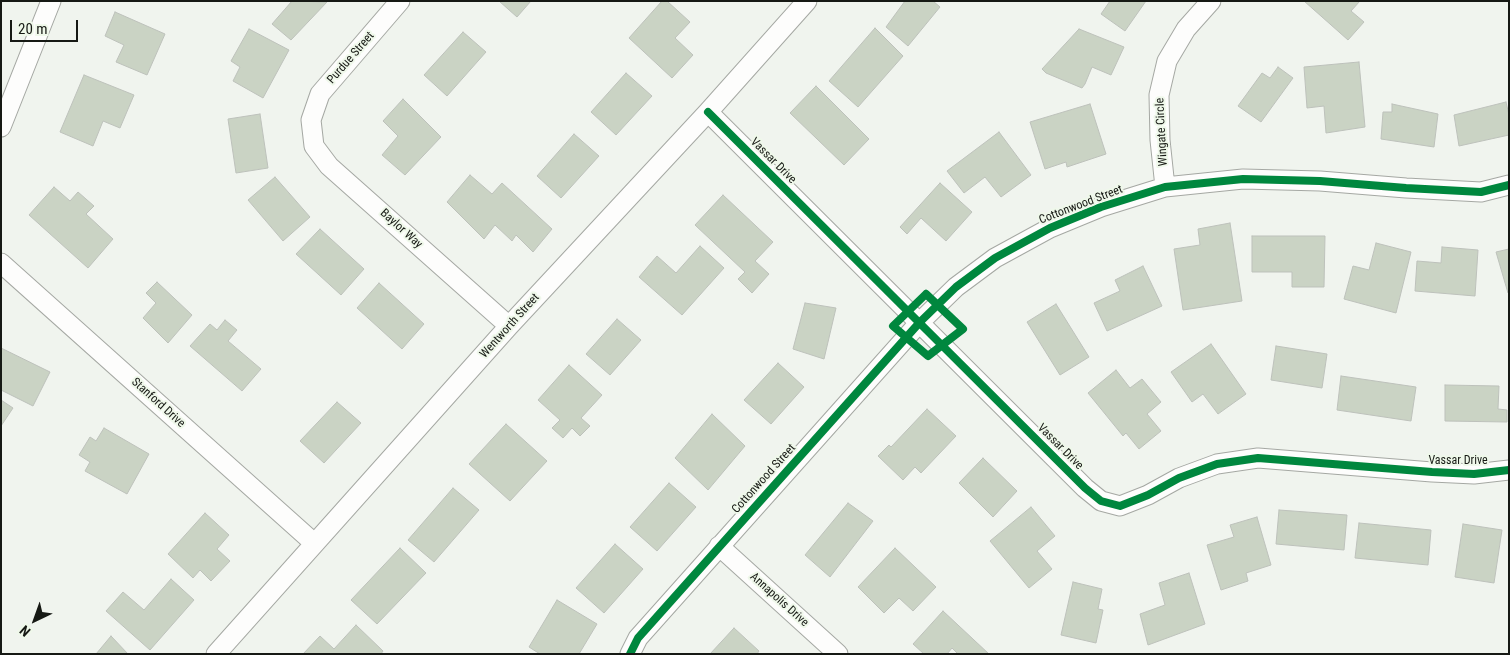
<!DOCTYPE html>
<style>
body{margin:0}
#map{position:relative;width:1510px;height:655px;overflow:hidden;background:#f0f4ee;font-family:"Roboto Condensed",sans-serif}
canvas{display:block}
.frame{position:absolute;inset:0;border:2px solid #161914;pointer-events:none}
.north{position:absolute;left:10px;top:595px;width:50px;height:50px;-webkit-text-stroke:4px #eff8ea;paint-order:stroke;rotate:222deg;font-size:14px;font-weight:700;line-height:20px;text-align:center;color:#161914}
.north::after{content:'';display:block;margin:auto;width:18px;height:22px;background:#161914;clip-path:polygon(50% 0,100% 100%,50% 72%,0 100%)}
.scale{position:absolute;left:10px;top:20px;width:68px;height:22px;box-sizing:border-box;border:2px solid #161914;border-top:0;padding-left:6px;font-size:15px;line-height:18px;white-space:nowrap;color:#161914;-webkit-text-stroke:4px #eff8ea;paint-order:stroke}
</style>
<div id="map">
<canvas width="1510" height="655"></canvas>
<div class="frame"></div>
<div class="north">N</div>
<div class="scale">20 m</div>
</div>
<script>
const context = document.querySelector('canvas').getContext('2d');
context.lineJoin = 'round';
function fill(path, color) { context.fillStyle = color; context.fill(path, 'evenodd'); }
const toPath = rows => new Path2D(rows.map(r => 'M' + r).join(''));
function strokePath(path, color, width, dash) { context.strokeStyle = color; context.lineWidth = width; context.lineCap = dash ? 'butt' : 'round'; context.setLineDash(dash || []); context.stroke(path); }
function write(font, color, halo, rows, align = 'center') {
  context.font = font + ' "Roboto Condensed",sans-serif'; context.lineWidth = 4; context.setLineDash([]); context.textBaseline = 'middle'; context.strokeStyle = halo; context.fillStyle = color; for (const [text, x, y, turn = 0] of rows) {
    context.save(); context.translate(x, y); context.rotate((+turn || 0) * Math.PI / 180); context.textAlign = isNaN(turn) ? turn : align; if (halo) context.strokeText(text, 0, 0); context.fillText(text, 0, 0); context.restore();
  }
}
const building = toPath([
 [292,1,327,2,291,40,272,24,292,1],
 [499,1,531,1,517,17,499,1],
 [662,1,667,1,690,22,675,38,693,55,672,78,629,38,662,1],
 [905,1,933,1,940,7,908,46,886,27,905,1],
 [1110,1,1146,1,1125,31,1101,14,1110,1],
 [1304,1,1360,1,1351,11,1364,22,1348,40,1304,1],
 [115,12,165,34,147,75,116,62,124,45,105,36,115,12],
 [875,28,903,56,858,107,829,81,875,28],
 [249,29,289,50,263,98,233,81,240,67,231,61,249,29],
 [1079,29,1124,47,1111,75,1092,67,1085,84,1082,88,1046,73,1042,69,1079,29],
 [463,32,486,52,447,96,424,75,463,32],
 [1359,62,1365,127,1326,133,1324,106,1307,108,1304,67,1359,62],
 [1278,67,1293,78,1261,122,1238,106,1262,73,1270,78,1278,67],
 [626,73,652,96,616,135,591,112,626,73],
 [84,75,134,95,120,128,103,121,93,146,60,132,84,75],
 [816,86,869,139,844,165,790,113,816,86],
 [403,99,441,137,405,175,382,155,398,136,383,121,403,99],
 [1506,102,1509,115,1509,135,1459,146,1454,115,1506,102],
 [1090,104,1106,154,1067,167,1066,162,1045,169,1030,122,1090,104],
 [1392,104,1438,114,1434,147,1381,139,1383,112,1392,112,1392,104],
 [260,114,268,168,236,173,228,119,260,114],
 [999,132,1031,175,1001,197,985,177,964,193,947,171,999,132],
 [574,134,599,156,561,198,537,176,574,134],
 [470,175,492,194,502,183,552,229,533,252,516,235,512,241,495,225,484,239,447,202,470,175],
 [275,177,310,217,283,241,248,200,275,177],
 [940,183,972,212,946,241,921,218,907,234,900,227,940,183],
 [54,187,70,201,78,192,94,206,86,214,113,239,88,268,29,215,54,187],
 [723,195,773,242,755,261,769,274,752,293,738,279,745,272,695,225,723,195],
 [1230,223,1242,301,1183,310,1174,249,1200,245,1198,229,1230,223],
 [320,229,364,269,341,295,296,254,320,229],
 [1252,236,1325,236,1324,287,1292,287,1292,272,1252,272,1252,236],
 [1376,243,1411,252,1396,313,1344,299,1353,266,1369,270,1376,243],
 [700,246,724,268,682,315,639,277,657,256,676,273,700,246],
 [1442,247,1478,250,1475,296,1415,291,1417,261,1441,263,1442,247],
 [1509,249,1509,293,1508,293,1496,252,1509,249],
 [1143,266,1162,306,1107,331,1094,303,1120,291,1115,280,1143,266],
 [157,282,192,315,168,343,143,318,156,303,146,293,157,282],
 [379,283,424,324,402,349,357,308,379,283],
 [805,303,836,308,824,359,793,349,805,303],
 [1056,304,1089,357,1060,375,1027,322,1056,304],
 [617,319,641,340,610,375,586,354,617,319],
 [225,320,237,330,228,341,261,369,242,391,190,346,210,324,217,330,225,320],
 [1211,344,1246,394,1218,414,1203,394,1192,402,1171,372,1211,344],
 [1276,346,1327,354,1322,388,1271,380,1276,346],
 [1,348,50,372,33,406,1,390,1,348],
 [778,363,804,387,771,424,744,400,778,363],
 [569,365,602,395,581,418,590,426,580,436,572,428,563,438,552,428,560,420,538,400,569,365],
 [1116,370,1130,388,1142,379,1161,402,1147,414,1161,431,1139,449,1126,433,1123,436,1088,393,1116,370],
 [1341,376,1416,387,1411,421,1337,410,1341,376],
 [1445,385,1499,386,1498,409,1507,410,1507,422,1445,421,1445,385],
 [1,400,13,408,1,426,1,400],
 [337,402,361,423,324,463,300,441,337,402],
 [927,409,956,436,921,473,915,467,903,480,878,456,889,445,891,447,927,409],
 [712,414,745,446,708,490,675,458,712,414],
 [506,424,547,461,510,501,469,464,506,424],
 [104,428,149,454,127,494,85,471,90,462,79,455,90,437,96,441,104,428],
 [983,458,1017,491,993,517,959,483,983,458],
 [669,483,696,507,657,551,630,527,669,483],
 [453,488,479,510,434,562,408,540,453,488],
 [848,503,873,521,830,577,805,555,848,503],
 [1031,507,1055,536,1037,551,1052,569,1029,588,990,541,1031,507],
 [1279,510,1347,515,1344,550,1276,544,1279,510],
 [205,513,229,535,217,549,230,561,211,581,200,570,193,578,168,554,205,513],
 [1257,517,1271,565,1246,573,1248,581,1221,590,1207,545,1234,537,1230,525,1257,517],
 [1359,523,1431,530,1428,565,1355,558,1359,523],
 [1463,524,1502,530,1494,583,1455,577,1463,524],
 [615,544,643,569,604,613,576,588,615,544],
 [400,548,426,573,377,624,351,600,400,548],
 [895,548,936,587,913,611,899,598,884,613,858,587,895,548],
 [1189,573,1205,624,1148,645,1140,614,1165,605,1159,583,1189,573],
 [171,579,194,600,150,650,106,611,123,592,144,610,171,579],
 [1073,582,1102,589,1098,609,1103,610,1096,643,1061,635,1073,582],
 [557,600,597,624,579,654,540,654,529,647,557,600],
 [943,611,989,654,958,654,952,648,947,654,924,654,913,644,943,611],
 [356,625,383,651,381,654,303,654,320,636,334,649,356,625],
 [734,628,759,651,757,654,710,654,734,628],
 [111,636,128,654,96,654,111,636]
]);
fill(building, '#cad3c4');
strokePath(building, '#bdc1bb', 1);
const minor = toPath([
 [400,1,320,94,311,120,314,146,329,166,509,326],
 [708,112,1085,488,1101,501,1120,506,1148,495,1179,478,1217,464,1258,458,1432,472,1474,474,1509,470],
 [1,127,51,1],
 [1165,187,1160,140,1159,95,1167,61,1186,29,1211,1],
 [1,263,314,543],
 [719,546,838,654],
 [216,654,509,326,708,112,807,1],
 [630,654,638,638,920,322,956,287,995,258,1050,228,1101,207,1165,187,1243,179,1320,181,1406,188,1481,192,1509,185]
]);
strokePath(minor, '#a5a8a3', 21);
strokePath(minor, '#fdfdfc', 19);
strokePath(toPath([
 [708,112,1085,488,1101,501,1120,506,1148,495,1179,478,1217,464,1258,458,1432,472,1474,474,1509,470],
 [926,294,963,329,928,356,893,326,926,294],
 [630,654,638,638,920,322,956,287,995,258,1050,228,1101,207,1165,187,1243,179,1320,181,1406,188,1481,192,1509,185]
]), '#00873e', 8);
write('12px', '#161914', '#eff8ea', [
 ["Purdue Street",351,58,-49],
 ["Wingate Circle",1162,132,-93],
 ["Vassar Drive",773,161,45],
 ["Cottonwood Street",1081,205,-21],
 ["Baylor Way",401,229,42],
 ["Wentworth Street",510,326,-48],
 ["Stanford Drive",158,403,42],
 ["Vassar Drive",1060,447,45],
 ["Vassar Drive",1458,461],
 ["Cottonwood Street",764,479,-48],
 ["Annapolis Drive",779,600,42]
]);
</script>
